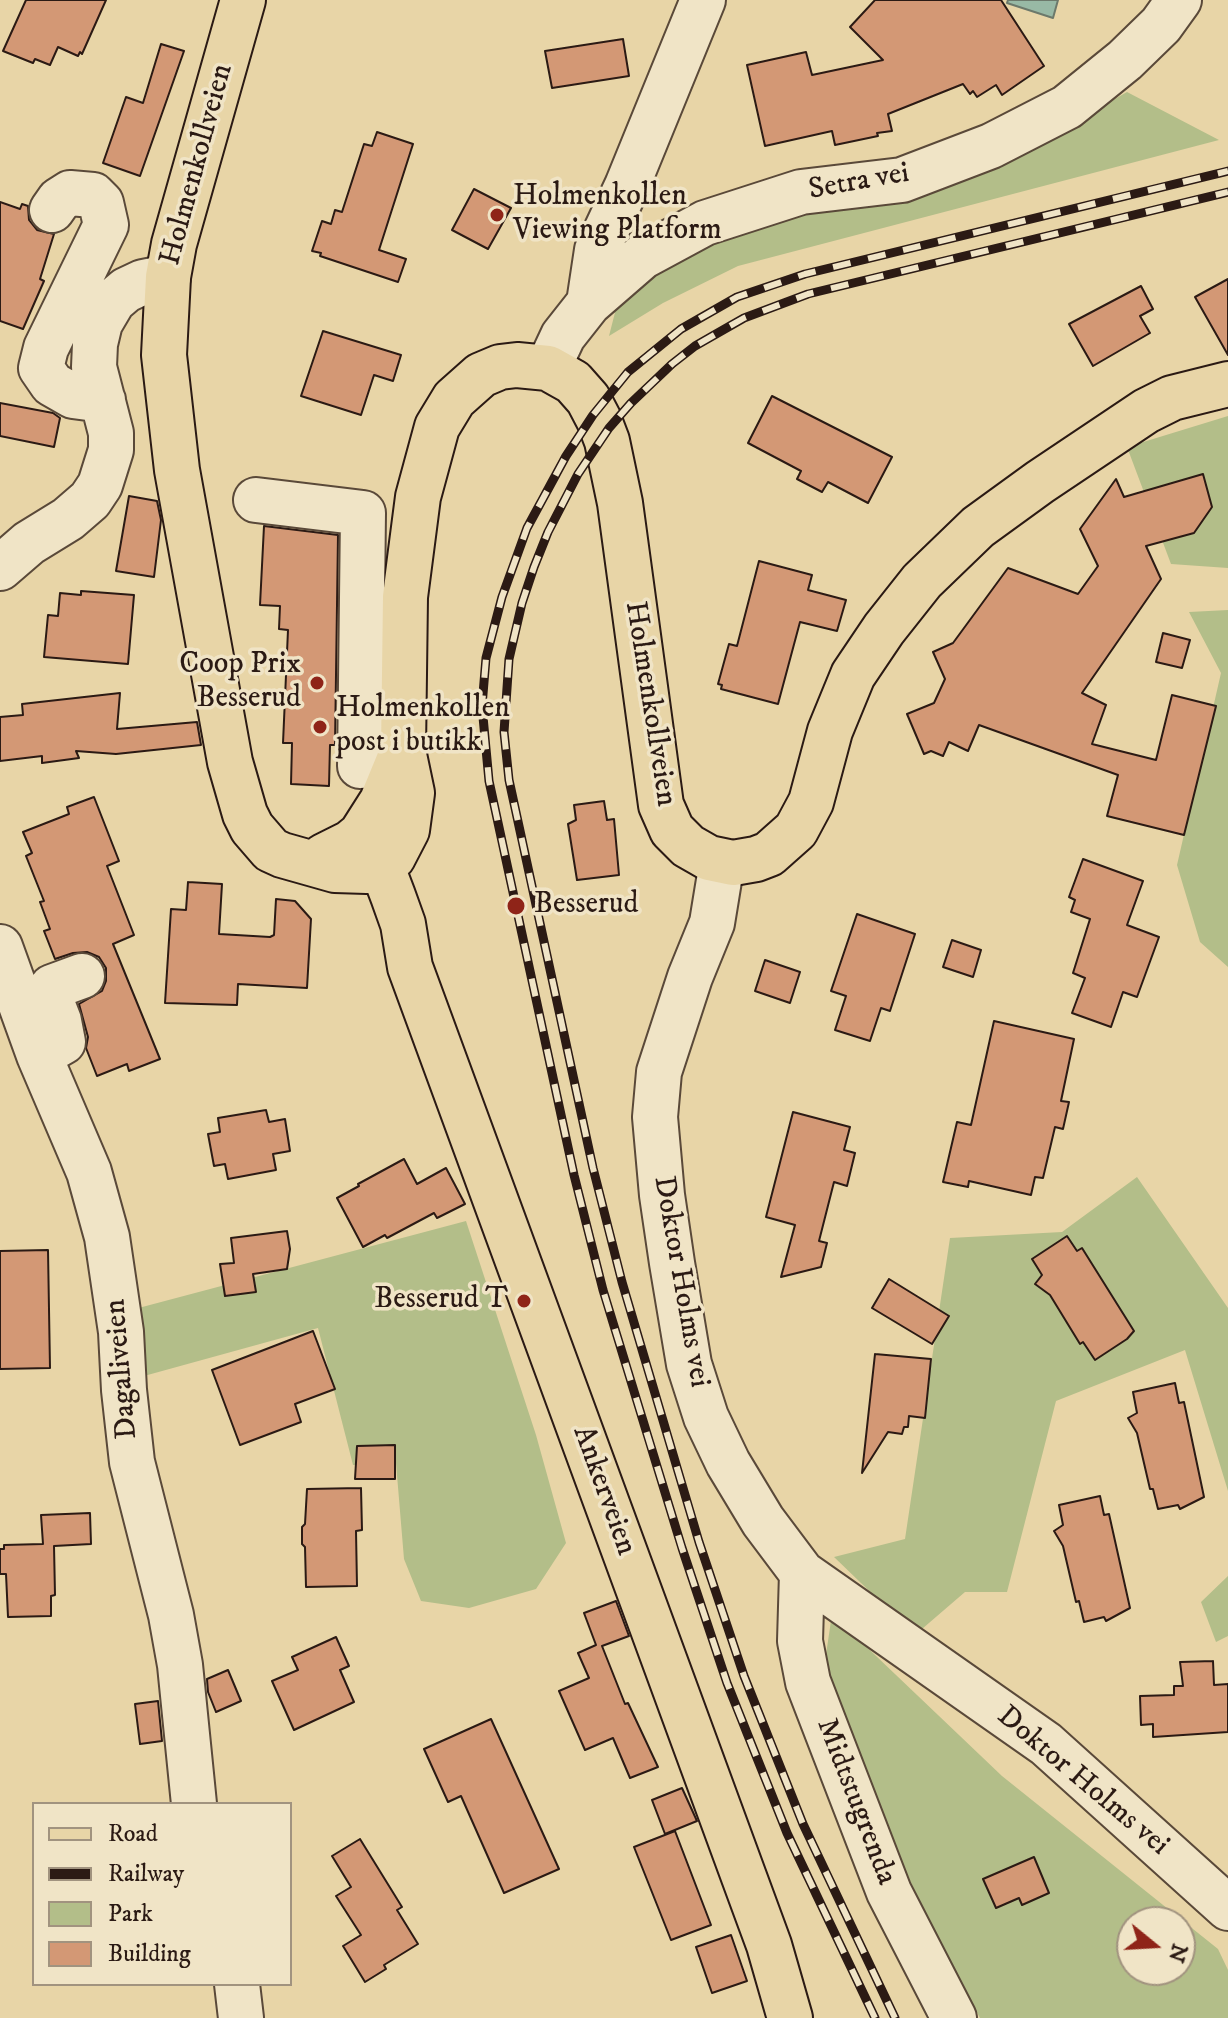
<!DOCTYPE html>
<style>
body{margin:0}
#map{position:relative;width:1228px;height:2018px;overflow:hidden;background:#e8d5a7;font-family:"IM FELL DW Pica",serif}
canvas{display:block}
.legend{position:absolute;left:32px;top:1802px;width:260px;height:184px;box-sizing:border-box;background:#f0e4c6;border:2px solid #a1937f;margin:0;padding:10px 14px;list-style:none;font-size:24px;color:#2b1a14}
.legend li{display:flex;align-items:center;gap:16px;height:40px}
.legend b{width:40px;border:2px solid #a1937f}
.north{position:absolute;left:1116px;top:1906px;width:80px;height:80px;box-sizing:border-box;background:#f0e4c6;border:2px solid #a1937f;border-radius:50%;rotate:108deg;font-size:22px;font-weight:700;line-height:32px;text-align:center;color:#2b1a14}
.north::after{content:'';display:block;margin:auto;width:28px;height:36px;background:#8f2418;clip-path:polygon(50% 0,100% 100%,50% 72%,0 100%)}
</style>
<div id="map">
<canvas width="1228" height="2018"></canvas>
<ul class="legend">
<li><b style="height:10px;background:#e8d5a7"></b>Road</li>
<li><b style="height:10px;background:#2b1a14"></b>Railway</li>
<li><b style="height:22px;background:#b3be89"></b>Park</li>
<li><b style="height:22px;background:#d39875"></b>Building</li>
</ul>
<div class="north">N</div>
</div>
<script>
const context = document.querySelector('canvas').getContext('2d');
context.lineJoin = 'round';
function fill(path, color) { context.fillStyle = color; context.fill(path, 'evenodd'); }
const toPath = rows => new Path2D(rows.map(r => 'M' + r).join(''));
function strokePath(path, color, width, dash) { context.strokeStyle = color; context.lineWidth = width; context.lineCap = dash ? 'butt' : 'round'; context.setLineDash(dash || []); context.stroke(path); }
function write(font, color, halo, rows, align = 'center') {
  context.font = font + ' "IM FELL DW Pica",serif'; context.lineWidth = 7; context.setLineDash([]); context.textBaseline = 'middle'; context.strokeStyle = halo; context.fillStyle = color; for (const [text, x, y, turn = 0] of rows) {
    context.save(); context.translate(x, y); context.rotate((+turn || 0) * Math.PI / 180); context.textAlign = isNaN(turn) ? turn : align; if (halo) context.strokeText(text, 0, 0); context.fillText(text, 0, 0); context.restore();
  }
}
fill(toPath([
 [1127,92,1219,140,738,266,663,303,609,336,621,289,713,233,1071,124],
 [1228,416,1228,568,1171,564,1127,447],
 [1228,610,1228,967,1200,942,1177,865,1221,673,1189,612],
 [1137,1177,1228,1308,1228,1491,1185,1350,1056,1401,1007,1592,965,1592,915,1635,834,1557,905,1539,950,1238,1062,1232],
 [466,1221,536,1435,566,1543,536,1589,469,1608,421,1601,404,1559,396,1463,353,1465,318,1328,144,1376,131,1310],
 [1228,1576,1228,1636,1216,1642,1201,1602],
 [832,1614,1002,1776,1218,1949,1228,1970,1228,2018,980,2018,936,1938,863,1776,824,1668],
 [1132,1922,1180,1922,1180,1970,1132,1970]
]), '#b3be89');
const water = toPath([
 [1008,0,1058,0,1053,18,1007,3,1008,0]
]);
fill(water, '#98b9a5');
strokePath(water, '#6c796b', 2);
const building = toPath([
 [26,0,106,0,82,54,80,52,78,56,58,47,50,65,35,59,33,63,3,51,26,0],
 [875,0,1001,0,1044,66,1002,95,996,85,977,97,973,91,970,94,963,84,888,114,892,131,877,133,878,136,835,145,832,131,765,146,747,65,806,52,812,75,883,60,850,27,875,0],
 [623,39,629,76,552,88,545,51,623,39],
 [161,44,184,51,140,176,103,163,126,97,143,103,161,44],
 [377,132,413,144,379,250,406,259,398,282,320,256,321,253,312,251,322,221,331,224,335,210,342,212,364,144,372,146,377,132],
 [474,189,511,208,488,249,452,230,474,189],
 [0,202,20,209,22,204,28,206,29,220,37,230,54,234,40,279,44,281,23,329,0,321,0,202],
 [1228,279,1228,355,1195,297,1228,279],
 [1141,286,1153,309,1140,316,1150,333,1093,366,1069,324,1141,286],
 [323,331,401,355,393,381,374,375,361,415,301,396,323,331],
 [772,396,892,457,868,503,828,482,822,492,797,479,801,471,748,443,772,396],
 [0,403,53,413,60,418,54,447,0,436,0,403],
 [1203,474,1212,507,1194,533,1146,546,1161,579,1082,693,1106,705,1092,744,1156,760,1172,695,1216,706,1184,835,1107,816,1118,775,979,725,968,751,949,742,943,756,931,751,924,754,907,714,934,703,945,679,933,652,953,643,1008,568,1078,594,1098,566,1080,529,1116,479,1124,497,1203,474],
 [129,496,157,501,161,520,154,577,116,571,129,496],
 [264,526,338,535,335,745,330,745,329,786,291,784,292,743,283,743,288,630,279,629,280,606,260,605,264,526],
 [759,561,812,575,808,590,846,600,837,631,800,622,778,704,721,689,722,685,718,684,729,644,737,646,759,561],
 [81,591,134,595,128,664,44,657,48,615,58,616,60,593,81,595,81,591],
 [1163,633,1190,640,1182,668,1156,662,1163,633],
 [120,693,117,729,197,722,201,745,116,754,76,751,79,758,42,763,42,756,0,761,0,717,23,715,22,704,120,693],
 [94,797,119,861,107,866,134,935,113,944,160,1059,129,1071,127,1064,97,1076,86,1048,88,1037,79,1004,102,991,106,981,106,968,99,957,87,952,73,953,55,959,44,931,50,929,40,902,44,901,26,856,32,853,23,832,69,814,67,807,94,797],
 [604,801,607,820,614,819,619,875,577,880,568,824,576,820,574,805,604,801],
 [1083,859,1143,881,1127,925,1159,937,1137,997,1123,992,1111,1027,1072,1013,1085,978,1073,973,1090,919,1071,912,1075,900,1069,897,1083,859],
 [188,882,222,884,219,934,270,937,274,935,276,899,295,901,311,919,307,988,238,984,237,1005,165,1003,171,909,186,910,188,882],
 [857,914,915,934,890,1011,881,1008,870,1041,835,1030,846,996,831,991,857,914],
 [952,940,981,950,973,977,943,967,952,940],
 [765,960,800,972,790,1003,755,991,765,960],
 [994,1021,1074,1039,1061,1101,1069,1102,1063,1129,1055,1127,1043,1178,1035,1177,1031,1195,969,1181,968,1187,943,1182,957,1122,971,1125,994,1021],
 [266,1110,269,1122,285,1119,290,1151,273,1154,276,1170,228,1179,225,1164,214,1166,208,1134,220,1132,218,1118,266,1110],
 [793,1112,850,1127,844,1150,855,1153,847,1186,834,1182,819,1241,827,1243,821,1267,781,1277,795,1225,766,1217,793,1112],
 [404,1159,417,1184,446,1168,465,1204,437,1218,434,1213,387,1238,385,1235,363,1247,337,1198,359,1186,358,1184,404,1159],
 [287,1231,290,1249,287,1269,253,1274,256,1292,225,1296,220,1264,234,1263,231,1238,287,1231],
 [1067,1236,1077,1251,1082,1248,1134,1331,1127,1339,1095,1360,1083,1342,1080,1344,1050,1295,1035,1284,1042,1275,1032,1259,1067,1236],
 [48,1250,50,1368,0,1369,0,1251,48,1250],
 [889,1279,949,1316,932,1344,872,1308,889,1279],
 [313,1331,335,1389,295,1404,301,1422,240,1445,212,1370,313,1331],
 [875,1354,931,1359,925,1418,909,1416,908,1427,904,1427,902,1434,888,1432,862,1473,875,1354],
 [1175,1383,1179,1403,1184,1402,1204,1497,1180,1509,1178,1505,1158,1509,1153,1489,1150,1489,1137,1433,1128,1418,1137,1413,1133,1392,1175,1383],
 [395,1445,395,1479,355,1479,357,1446,395,1445],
 [361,1488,362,1530,356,1531,357,1586,306,1587,305,1547,302,1544,302,1527,305,1524,307,1489,361,1488],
 [1100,1496,1104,1515,1109,1514,1130,1608,1106,1621,1104,1617,1084,1622,1079,1601,1076,1602,1063,1546,1054,1531,1063,1525,1059,1505,1100,1496],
 [90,1513,91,1544,54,1546,55,1595,51,1596,51,1616,8,1617,6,1574,0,1574,0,1549,4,1549,4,1545,43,1544,41,1515,90,1513],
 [616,1601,629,1636,602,1646,625,1704,628,1703,658,1767,630,1778,613,1738,585,1750,559,1691,589,1678,578,1653,596,1645,584,1613,616,1601],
 [336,1637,349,1666,340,1670,354,1702,294,1730,272,1681,298,1670,292,1657,336,1637],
 [1213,1661,1214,1685,1228,1684,1228,1732,1153,1737,1153,1724,1141,1725,1140,1696,1174,1695,1174,1686,1183,1686,1180,1662,1213,1661],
 [228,1670,241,1701,216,1712,208,1692,207,1679,228,1670],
 [158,1701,162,1741,140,1744,135,1704,158,1701],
 [491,1719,559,1869,504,1893,461,1796,448,1802,424,1749,491,1719],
 [682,1788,697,1821,665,1834,652,1800,682,1788],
 [675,1831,711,1925,671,1940,634,1847,675,1831],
 [360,1839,402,1907,397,1910,418,1944,384,1965,386,1969,365,1982,343,1946,361,1935,336,1896,351,1887,332,1856,360,1839],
 [1034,1857,1049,1893,1022,1905,1019,1898,996,1908,983,1879,1034,1857],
 [731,1935,747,1981,712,1993,696,1947,731,1935]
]);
fill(building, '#d39875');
strokePath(building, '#2b1a14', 2);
const minor = toPath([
 [52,210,59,200,70,193,93,195,101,203,106,225,46,348,41,368,52,384,73,396,103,400],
 [589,303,597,250,627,186,703,0],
 [548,368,563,336,589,303,642,257,705,223,801,192,902,180,991,146,1067,107,1125,60,1161,25,1179,0],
 [256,500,363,513,360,766],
 [0,568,29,543,68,519,90,500,100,485,111,450,111,433,94,367,95,344,100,323,113,301,126,290,143,282,168,277],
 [722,862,712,923,690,977,659,1072,655,1117,662,1195,672,1263,689,1364,706,1417,728,1463,763,1521,802,1573,1046,1744,1228,1908],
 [0,947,39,1055,89,1172,107,1237,121,1332,124,1390,132,1462,171,1615,180,1665,194,1804],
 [56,1046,63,1042,59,1021,49,995,52,987,82,976],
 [802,1573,800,1641,808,1682,889,1892,954,2018],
 [237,1984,241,2018]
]);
const major = toPath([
 [243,0,174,244,168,277,164,355,177,470,230,762,245,814,252,828,271,850,282,855,335,870,367,871,382,867,393,857,407,830,412,793,403,750,405,597,418,497,437,427,454,399,481,375,500,367,517,365,548,368,573,382,588,399,599,420,607,441,620,503,661,805,672,830,688,846,709,858,733,863,756,859,769,854,796,830,811,802,830,731,853,675,884,629,922,581,978,527,1040,482,1146,411,1172,398,1228,384],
 [361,850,382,867,393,896,403,924,410,967,744,1877,769,1945,790,2018],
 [324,856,350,843,361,834,382,801,403,750]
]);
strokePath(minor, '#5a4939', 48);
strokePath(major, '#2b1a14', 48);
strokePath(minor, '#f0e4c6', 44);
strokePath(major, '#e8d5a7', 44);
const rail = toPath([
 [875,2018,787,1833,727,1683,682,1548,603,1290,574,1175,489,781,482,706,486,658,502,597,527,528,566,456,593,415,628,372,681,329,737,297,805,274,1228,171],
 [895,2018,803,1824,744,1676,699,1542,622,1282,593,1168,509,780,504,732,509,659,522,603,534,567,548,532,578,474,609,428,631,403,672,364,695,346,744,318,808,294,1228,192]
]);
strokePath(rail, '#2b1a14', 9);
strokePath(rail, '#f0e4c6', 6, [18]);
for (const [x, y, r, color] of [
 [497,215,8,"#8f2418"],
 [317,683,8,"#8f2418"],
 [320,727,8,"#8f2418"],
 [516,906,10,"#8f2418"],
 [524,1301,8,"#8f2418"]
]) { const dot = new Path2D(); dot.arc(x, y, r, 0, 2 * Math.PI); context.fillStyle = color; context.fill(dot); strokePath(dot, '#f0e4c6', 3); }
write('30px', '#2b1a14', '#f0e4c6', [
 ["Holmenkollveien",198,165,-75],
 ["Setra vei",859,183,-10],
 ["Holmenkollveien",649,704,81],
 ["Doktor Holms vei",680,1282,80],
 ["Dagaliveien",123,1369,-95],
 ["Ankerveien",603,1491,70],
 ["Doktor Holms vei",1082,1782,40],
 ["Midtstugrenda",855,1802,69]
]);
write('30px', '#2b1a14', '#f0e4c6', [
 ["Holmenkollen",513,198],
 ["Viewing Platform",513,232],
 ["Coop Prix",301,666,"right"],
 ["Besserud",301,700,"right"],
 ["Holmenkollen",336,710],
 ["post i butikk",336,744],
 ["Besserud",534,906],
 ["Besserud T",508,1301,"right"]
], 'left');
</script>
